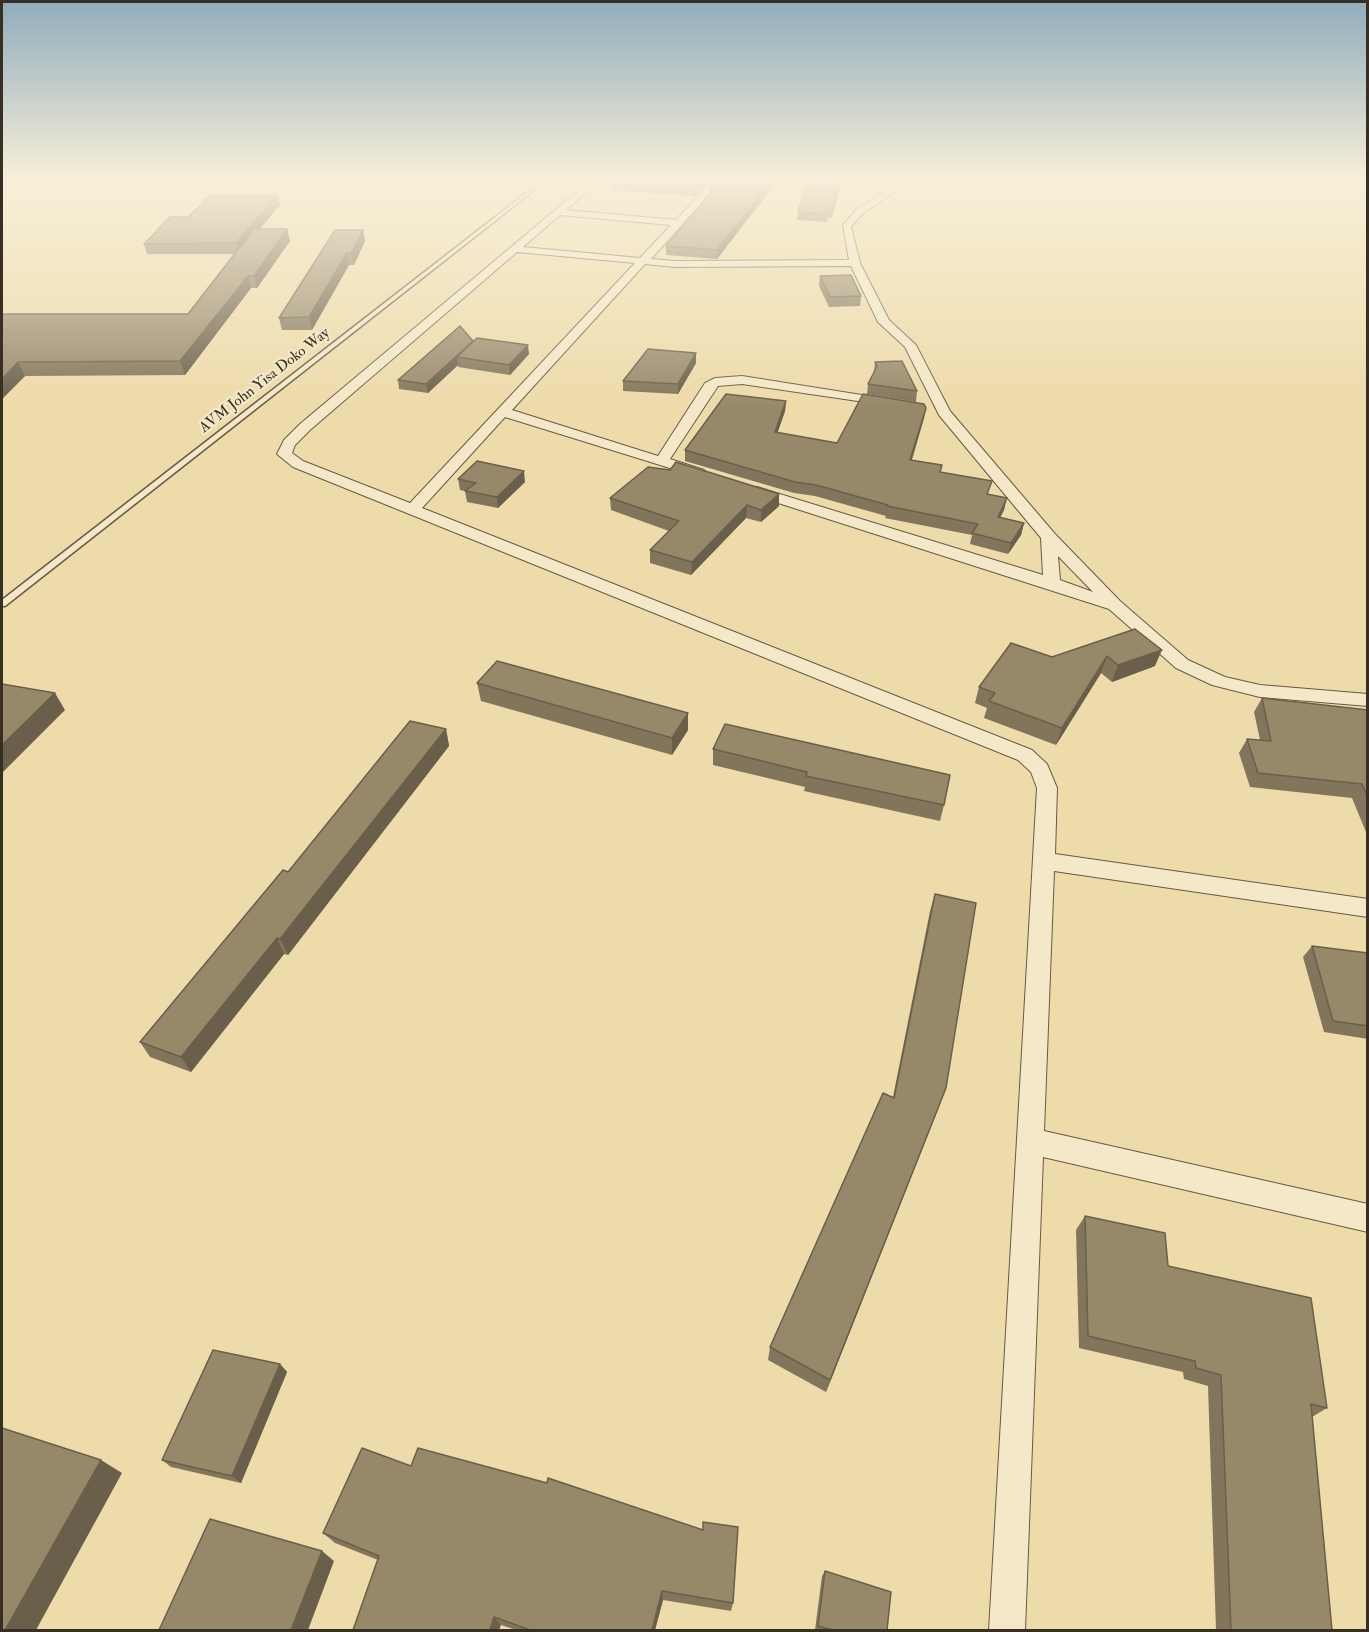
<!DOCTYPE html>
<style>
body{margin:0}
#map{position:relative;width:1369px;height:1632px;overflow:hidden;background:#eedbaa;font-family:"IM FELL Double Pica",serif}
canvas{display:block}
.frame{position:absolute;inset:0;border:3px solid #382f24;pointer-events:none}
</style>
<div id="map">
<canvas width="1369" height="1632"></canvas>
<div class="frame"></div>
</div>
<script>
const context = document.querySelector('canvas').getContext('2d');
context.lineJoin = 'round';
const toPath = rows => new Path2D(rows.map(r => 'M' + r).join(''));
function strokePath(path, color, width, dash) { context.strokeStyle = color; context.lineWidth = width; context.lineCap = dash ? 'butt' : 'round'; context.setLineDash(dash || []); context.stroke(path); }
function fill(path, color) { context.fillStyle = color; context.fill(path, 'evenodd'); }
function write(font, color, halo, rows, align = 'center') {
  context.font = font + ' "IM FELL Double Pica",serif'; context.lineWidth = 4.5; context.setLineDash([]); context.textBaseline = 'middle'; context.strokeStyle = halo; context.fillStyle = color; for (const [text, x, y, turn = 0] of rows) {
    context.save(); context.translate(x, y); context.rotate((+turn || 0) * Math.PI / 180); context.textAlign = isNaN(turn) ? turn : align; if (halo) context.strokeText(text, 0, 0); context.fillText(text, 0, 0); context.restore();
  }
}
const service = toPath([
 [543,180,547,180,5,606,2,606,2,600,543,180]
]);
const minor = toPath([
 [591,180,600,180,566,210,676,220,714,180,722,180,651,259,675,261,849,260,843,225,857,209,903,180,912,180,863,213,851,227,860,263,889,320,916,345,950,411,1055,534,1120,601,1188,660,1225,677,1260,685,1368,694,1368,706,1260,697,1212,685,1176,668,1109,609,747,493,745,490,747,487,757,487,1043,575,1041,538,939,415,905,347,878,322,851,266,675,267,645,264,512,410,658,456,705,383,715,378,742,376,887,399,892,400,892,406,742,384,718,386,670,459,704,470,706,473,699,477,505,417,422,508,1032,750,1047,764,1057,788,1055,854,1368,899,1368,917,1054,871,1044,1131,1368,1204,1368,1232,1043,1157,1025,1630,989,1630,1037,788,1031,772,1018,760,293,467,277,454,284,440,300,424,591,180],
 [560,215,671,225,640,258,523,247,560,215],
 [517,252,635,263,410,503,303,461,292,453,295,445,310,430,517,252],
 [1058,556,1093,592,1060,580,1058,556]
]);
strokePath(service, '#665a46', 3);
strokePath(minor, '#665a46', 2);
fill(service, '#f4e8c8');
fill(minor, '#f4e8c8');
fill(toPath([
 [615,180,711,180,695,196,612,190,612,182],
 [778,180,717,259,666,255,666,246,709,194,709,190],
 [841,180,832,218,828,218,827,222,797,220,798,212],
 [865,180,890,180,886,183,870,183],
 [278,195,280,205,259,229,287,229,290,241,257,288,251,288,185,375,25,376,2,399,2,314,188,314,235,254,147,254,144,244,188,217],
 [363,230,365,241,354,265,349,265,312,330,282,330,279,318],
 [820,276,861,296,860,306,829,307,819,286],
 [473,342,529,354,510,375,458,367,458,365,428,393,399,389,398,380],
 [696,353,696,363,678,394,623,391,623,381],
 [875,362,917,391,916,402,867,394,868,384,874,372],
 [786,401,785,411,777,433,837,443,924,418,912,460,940,472,989,495,1004,510,1000,517,1024,523,1021,535,1008,554,970,544,972,535,885,518,886,516,815,496,794,493,685,461,685,450],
 [458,479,525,482,498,508,467,502,465,491,460,490],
 [779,494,779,506,761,522,746,518,691,575,650,563,650,550,669,531,611,510,610,498],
 [1135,629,1155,666,1112,682,1101,673,1056,745,984,718,987,708,975,703,979,687,1052,657],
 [477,683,688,713,688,730,672,755,481,701],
 [1262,698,1368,710,1368,837,1352,798,1250,787,1239,753,1247,739,1260,740,1254,712],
 [725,724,944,805,940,821,804,791,805,787,713,765,713,749],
 [446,729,449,746,288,955,284,954,191,1072,150,1057,140,1042,288,872],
 [935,894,940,1104,826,1392,768,1360,770,1347,893,1097,930,911],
 [1312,946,1368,953,1368,1039,1324,1032,1303,957],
 [1085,1216,1168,1266,1327,1408,1312,1417,1332,1630,1216,1630,1208,1386,1184,1379,1183,1372,1079,1348,1076,1230],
 [280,1364,287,1372,241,1483,171,1467,162,1460],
 [323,1533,733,1603,731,1611,663,1600,655,1630,516,1630,501,1625,378,1560,335,1543],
 [825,1571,887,1630,815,1630,822,1576]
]), '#82755b');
fill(toPath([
 [704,180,711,180,695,196,695,189],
 [772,180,778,180,717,259,717,250],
 [840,180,841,180,832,218,833,210],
 [278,195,280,205,239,254,236,243],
 [287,229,290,241,257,288,254,276],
 [363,230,365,241,354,265,351,254],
 [347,253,349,265,312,330,309,317],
 [248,276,251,288,185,375,180,361],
 [473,341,465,358,457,357,458,365,428,393,426,384],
 [528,345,529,354,510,375,509,365],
 [696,353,696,363,678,394,678,384],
 [18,362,25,376,2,399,2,379],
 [786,401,785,411,774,443,775,432],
 [926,408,924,418,908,471,910,460],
 [524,471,525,482,498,508,497,497],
 [779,494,779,506,761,522,761,510],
 [1007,498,1004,510,995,528,998,517],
 [747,505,746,518,691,575,692,562],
 [1024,523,1021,535,1008,554,1011,543],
 [1162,650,1155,666,1112,682,1118,665],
 [1107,656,1101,673,1056,745,1062,728],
 [55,693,65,710,2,773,2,745],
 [688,713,688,730,672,755,672,738],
 [446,729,449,746,288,955,280,939],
 [277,938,284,954,191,1072,181,1057],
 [946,1088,940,1104,826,1392,830,1380],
 [280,1364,287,1372,241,1483,232,1476],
 [101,1460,122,1473,36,1630,5,1630],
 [322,1551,334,1561,308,1630,291,1630],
 [662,1591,663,1600,655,1630,652,1630],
 [494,1617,501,1625,499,1630,490,1630]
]), '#6a5f4a');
const building = toPath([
 [615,180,704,180,695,189,612,182,615,180],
 [717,180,772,180,717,250,666,246,713,190,709,190,717,180],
 [808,180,840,180,833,210,828,210,827,214,798,212,808,180],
 [211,195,278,195,236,243,144,244,170,217,188,217,211,195],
 [254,229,287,229,254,276,248,276,180,361,18,362,2,379,2,314,188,314,254,229],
 [335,230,363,230,351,254,347,253,309,317,279,318,335,230],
 [851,275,861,296,830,297,820,276,851,275],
 [460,326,473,341,426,384,398,380,460,326],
 [477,338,528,345,509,365,457,357,477,338],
 [648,349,696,353,678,384,623,381,648,349],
 [902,361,917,391,868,384,877,366,875,362,902,361],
 [726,394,786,401,775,432,837,443,863,394,924,404,926,408,910,460,942,465,940,472,992,481,987,494,1007,498,998,517,1024,523,1011,543,972,533,978,524,887,506,888,505,816,485,795,482,685,450,726,394],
 [477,461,524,471,497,497,465,491,476,483,458,479,477,461],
 [676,462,779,494,761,510,747,505,692,562,650,550,679,521,610,498,648,467,670,470,676,462],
 [1135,629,1162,650,1118,665,1107,656,1062,728,989,701,995,693,979,687,1011,643,1052,657,1135,629],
 [497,661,688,713,672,738,477,683,497,661],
 [2,684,55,693,2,745,2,684],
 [1262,698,1368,710,1368,798,1362,784,1258,773,1247,739,1271,741,1262,698],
 [410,721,446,729,280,939,277,938,181,1057,140,1042,283,870,288,872,410,721],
 [725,724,950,775,944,805,806,776,807,772,713,749,725,724],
 [935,894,976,903,946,1088,830,1380,770,1347,883,1093,894,1098,935,894],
 [1312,946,1368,953,1368,1026,1333,1021,1312,946],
 [1085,1216,1165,1233,1168,1266,1311,1298,1327,1408,1311,1404,1332,1630,1231,1630,1221,1375,1196,1368,1195,1361,1088,1336,1085,1216],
 [213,1350,280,1364,232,1476,162,1460,213,1350],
 [2,1428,101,1460,5,1630,2,1630,2,1428],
 [362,1448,411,1466,418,1448,547,1483,548,1478,703,1530,703,1522,738,1527,733,1603,662,1591,652,1630,530,1630,494,1617,490,1630,353,1630,379,1556,323,1533,362,1448],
 [210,1519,322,1551,291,1630,159,1630,210,1519],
 [825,1571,891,1592,887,1630,833,1630,818,1626,825,1571]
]);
fill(building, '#97886a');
strokePath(building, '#6a5f4a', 1.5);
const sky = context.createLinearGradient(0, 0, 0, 408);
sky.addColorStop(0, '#91acbd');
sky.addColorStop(0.44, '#f7efd9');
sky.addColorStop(1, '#f7efd900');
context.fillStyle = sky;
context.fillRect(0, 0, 1369, 408);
write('15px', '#382f24', '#f4e8c8', [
 ["AVM John Yisa Doko Way",265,381,-38]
]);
</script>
